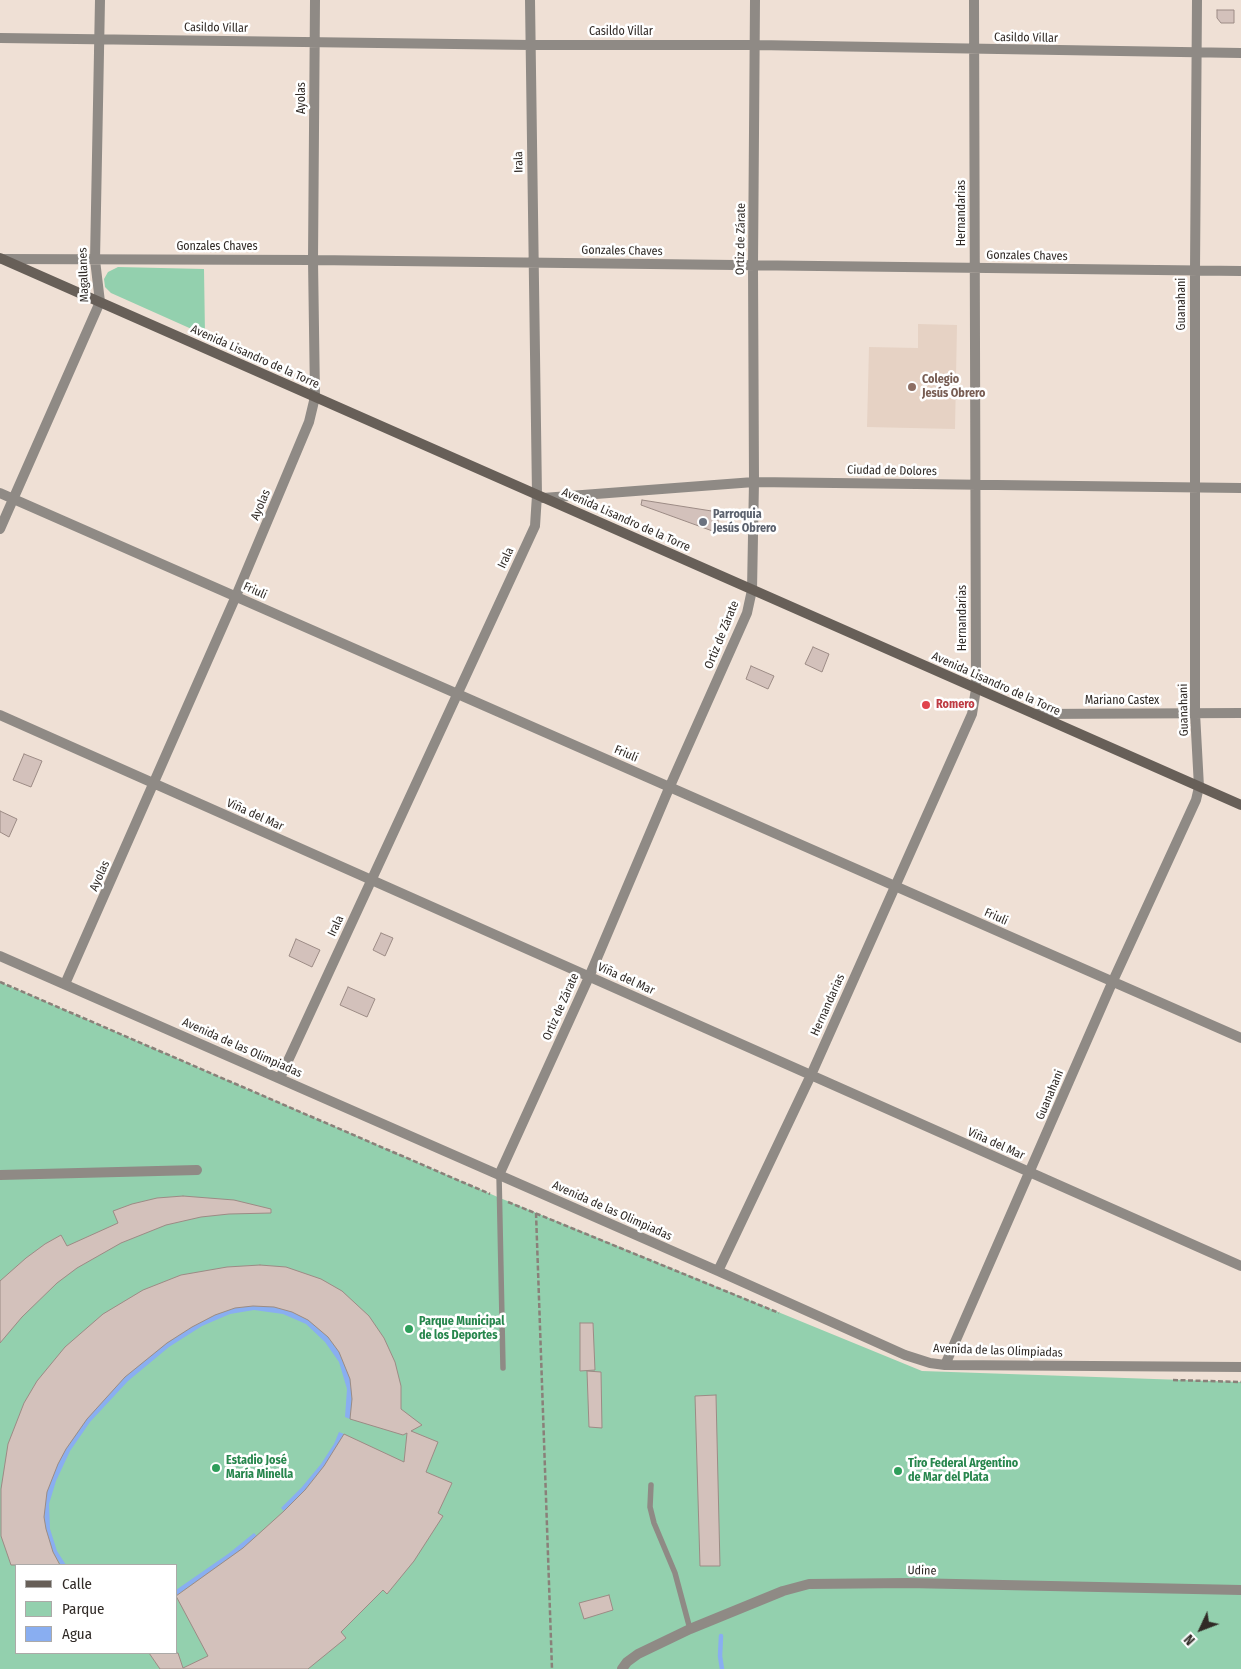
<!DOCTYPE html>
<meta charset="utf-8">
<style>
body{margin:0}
#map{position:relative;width:1241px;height:1669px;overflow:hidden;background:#efe0d5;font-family:"Fira Sans Condensed",sans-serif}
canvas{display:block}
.legend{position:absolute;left:15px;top:1564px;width:162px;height:90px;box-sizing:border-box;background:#fff;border:1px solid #acaaa8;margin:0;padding:6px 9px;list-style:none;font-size:15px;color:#302a26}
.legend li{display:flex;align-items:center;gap:10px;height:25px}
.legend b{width:25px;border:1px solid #acaaa8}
.north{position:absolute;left:1176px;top:1604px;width:50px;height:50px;-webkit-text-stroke:4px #fff;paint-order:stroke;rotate:227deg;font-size:14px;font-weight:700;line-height:20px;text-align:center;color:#302a26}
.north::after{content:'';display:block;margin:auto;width:18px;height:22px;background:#302a26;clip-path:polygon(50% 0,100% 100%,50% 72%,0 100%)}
</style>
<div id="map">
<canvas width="1241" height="1669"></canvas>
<ul class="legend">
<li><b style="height:6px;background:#675f58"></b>Calle</li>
<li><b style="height:14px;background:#93d0ae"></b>Parque</li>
<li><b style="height:14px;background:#89aef1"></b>Agua</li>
</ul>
<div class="north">N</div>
</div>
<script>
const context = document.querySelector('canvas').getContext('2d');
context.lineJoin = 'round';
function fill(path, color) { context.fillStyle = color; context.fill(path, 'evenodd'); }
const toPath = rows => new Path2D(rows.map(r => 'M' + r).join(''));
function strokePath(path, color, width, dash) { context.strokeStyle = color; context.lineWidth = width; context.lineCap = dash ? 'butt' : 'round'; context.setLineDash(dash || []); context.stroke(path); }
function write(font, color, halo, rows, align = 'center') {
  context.font = font + ' "Fira Sans Condensed",sans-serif'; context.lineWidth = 5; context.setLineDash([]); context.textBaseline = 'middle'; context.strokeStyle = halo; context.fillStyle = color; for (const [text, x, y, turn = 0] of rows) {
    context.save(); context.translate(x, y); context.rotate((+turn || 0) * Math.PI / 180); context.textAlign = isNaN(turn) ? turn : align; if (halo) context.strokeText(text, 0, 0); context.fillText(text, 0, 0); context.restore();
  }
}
fill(toPath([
 [918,324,957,325,955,429,867,427,869,347,918,348]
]), '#e6d2c4');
fill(toPath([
 [118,267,204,269,205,335,111,293,105,287,104,279,108,272],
 [0,982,500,1198,922,1371,1241,1382,1241,1669,0,1669],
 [16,1565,176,1565,176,1653,16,1653]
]), '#93d0ae');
fill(toPath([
 [253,1306,274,1307,292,1312,308,1320,328,1337,339,1352,350,1379,352,1399,350,1419,345,1417,347,1389,339,1362,325,1342,306,1324,283,1314,254,1310,230,1314,202,1326,169,1347,128,1381,90,1422,70,1451,56,1481,49,1504,50,1529,57,1551,66,1565,61,1565,53,1552,46,1529,44,1517,47,1491,58,1464,66,1449,87,1419,125,1377,167,1343,192,1327,215,1315,235,1308],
 [339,1432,344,1434,332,1457,305,1490,284,1511,281,1508,302,1487,321,1464,334,1444],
 [254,1533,257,1536,243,1548,176,1596,176,1590,228,1554]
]), '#89aef1');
strokePath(toPath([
 [721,1636,720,1656,722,1669]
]), '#89aef1', 4.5);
const building = toPath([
 [1217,10,1234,10,1234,23,1221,23,1217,18,1217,10],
 [642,500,718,512,718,533,641,505,642,500],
 [813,647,829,654,822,672,805,664,813,647],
 [751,666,774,676,768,689,746,679,751,666],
 [24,754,42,761,31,787,13,780,24,754],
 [0,811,17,819,9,837,0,832,0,811],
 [381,933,393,938,385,956,373,950,381,933],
 [296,939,320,950,312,967,289,956,296,939],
 [348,987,375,999,367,1017,340,1005,348,987],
 [183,1196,234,1200,271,1209,271,1213,229,1214,201,1217,166,1225,121,1243,77,1268,57,1283,22,1317,0,1343,0,1281,26,1258,45,1244,61,1235,67,1246,118,1223,113,1211,132,1204,157,1198,183,1196],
 [260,1265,286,1267,321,1279,342,1291,369,1316,384,1338,395,1362,401,1386,401,1409,422,1425,411,1431,438,1442,426,1472,452,1483,438,1513,443,1516,414,1561,387,1594,383,1590,341,1632,346,1638,308,1669,160,1669,149,1653,178,1653,183,1668,208,1656,176,1596,243,1548,284,1511,305,1490,324,1466,344,1434,404,1462,407,1433,403,1435,350,1419,352,1399,350,1379,339,1352,328,1337,308,1320,292,1312,274,1307,253,1306,235,1308,215,1315,192,1327,167,1343,125,1377,87,1419,66,1449,58,1464,47,1492,44,1517,46,1529,53,1552,60,1565,11,1565,1,1536,1,1489,8,1444,24,1403,37,1381,65,1347,103,1314,143,1290,181,1275,227,1267,260,1265],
 [580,1323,593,1323,595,1370,580,1371,580,1323],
 [587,1371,601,1372,602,1428,589,1427,587,1371],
 [716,1395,720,1566,700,1566,695,1396,716,1395],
 [609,1595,613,1610,584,1619,579,1603,609,1595]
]);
fill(building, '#d3c1bb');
strokePath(building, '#9c8b85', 1);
strokePath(toPath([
 [0,982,490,1194],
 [508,1202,779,1313],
 [536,1213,552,1669],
 [1173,1380,1241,1382]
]), '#8a8079', 2.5, [5, 2.5]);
strokePath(toPath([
 [499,1175,503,1368],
 [651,1485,650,1507,654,1523,675,1573,690,1629]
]), '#8f8a85', 5.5);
strokePath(toPath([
 [0,38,530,45,756,45,1241,53],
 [2,259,313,260,1241,271],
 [0,493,1241,1038],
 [543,498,754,482,1241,488],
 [0,529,100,302,95,260,100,0],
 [1035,714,1241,713],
 [0,715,1241,1266],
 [0,956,718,1271,905,1355,930,1363,945,1365,1241,1367],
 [65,984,236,596,309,422,315,397,313,260,315,0],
 [280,1078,535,526,537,495,530,0],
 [0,1175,197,1170],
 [499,1175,589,977,670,786,747,613,752,590,754,482,753,265,755,0],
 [718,1271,811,1075,972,714,976,689,974,0],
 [945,1365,1112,983,1196,800,1199,787,1195,713,1195,270,1197,0],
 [622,1669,627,1662,638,1654,690,1629,783,1591,809,1584,908,1583,1241,1590]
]), '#8f8a85', 10);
strokePath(toPath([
 [0,258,1241,805]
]), '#675f58', 10);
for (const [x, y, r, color] of [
 [912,387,5,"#8d6e63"],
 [703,522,5,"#6b7280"],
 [926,705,5,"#e0444e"],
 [409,1329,5,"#2e9e5b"],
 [216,1468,5,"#2e9e5b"],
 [898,1471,5,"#2e9e5b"]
]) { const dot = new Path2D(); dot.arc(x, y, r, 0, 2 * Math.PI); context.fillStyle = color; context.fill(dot); strokePath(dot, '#fff', 2); }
write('12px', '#302a26', '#fff', [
 ["Casildo Villar",216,28,1],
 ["Casildo Villar",621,32],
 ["Casildo Villar",1026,38,1],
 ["Ayolas",302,98,-90],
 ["Irala",519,162,-91],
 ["Hernandarias",962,213,-90],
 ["Ortiz de Zárate",741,239,-89],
 ["Gonzales Chaves",217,247],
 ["Gonzales Chaves",622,251,1],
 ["Gonzales Chaves",1027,256,1],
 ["Magallanes",84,275,-92],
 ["Guanahani",1182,304,-90],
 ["Avenida Lisandro de la Torre",255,357,24],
 ["Ciudad de Dolores",892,471,1],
 ["Ayolas",261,505,-67],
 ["Avenida Lisandro de la Torre",626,520,24],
 ["Irala",506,558,-65],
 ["Friuli",255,591,24],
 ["Hernandarias",963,618,-90],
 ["Ortiz de Zárate",722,635,-68],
 ["Avenida Lisandro de la Torre",996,684,24],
 ["Mariano Castex",1122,701],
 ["Guanahani",1184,710,-91],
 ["Friuli",626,754,23],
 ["Viña del Mar",255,815,24],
 ["Ayolas",100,876,-66],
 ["Friuli",996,917,24],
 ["Irala",336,926,-65],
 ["Viña del Mar",626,979,24],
 ["Hernandarias",828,1005,-66],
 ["Ortiz de Zárate",561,1007,-66],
 ["Avenida de las Olimpiadas",242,1048,24],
 ["Guanahani",1050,1095,-67],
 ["Viña del Mar",996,1144,24],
 ["Avenida de las Olimpiadas",612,1211,24],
 ["Avenida de las Olimpiadas",998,1351,2],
 ["Udine",922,1571,1]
]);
write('bold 12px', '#785e54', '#fff', [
 ["Colegio",922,380],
 ["Jesús Obrero",922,394]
], 'left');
write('bold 12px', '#5b616d', '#fff', [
 ["Parroquia",713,515],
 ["Jesús Obrero",713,529]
], 'left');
write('bold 12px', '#be3a42', '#fff', [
 ["Romero",936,705]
], 'left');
write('bold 12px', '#27864d', '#fff', [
 ["Parque Municipal",419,1322],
 ["de los Deportes",419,1336],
 ["Estadio José",226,1461],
 ["María Minella",226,1475],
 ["Tiro Federal Argentino",908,1464],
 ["de Mar del Plata",908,1478]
], 'left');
</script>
